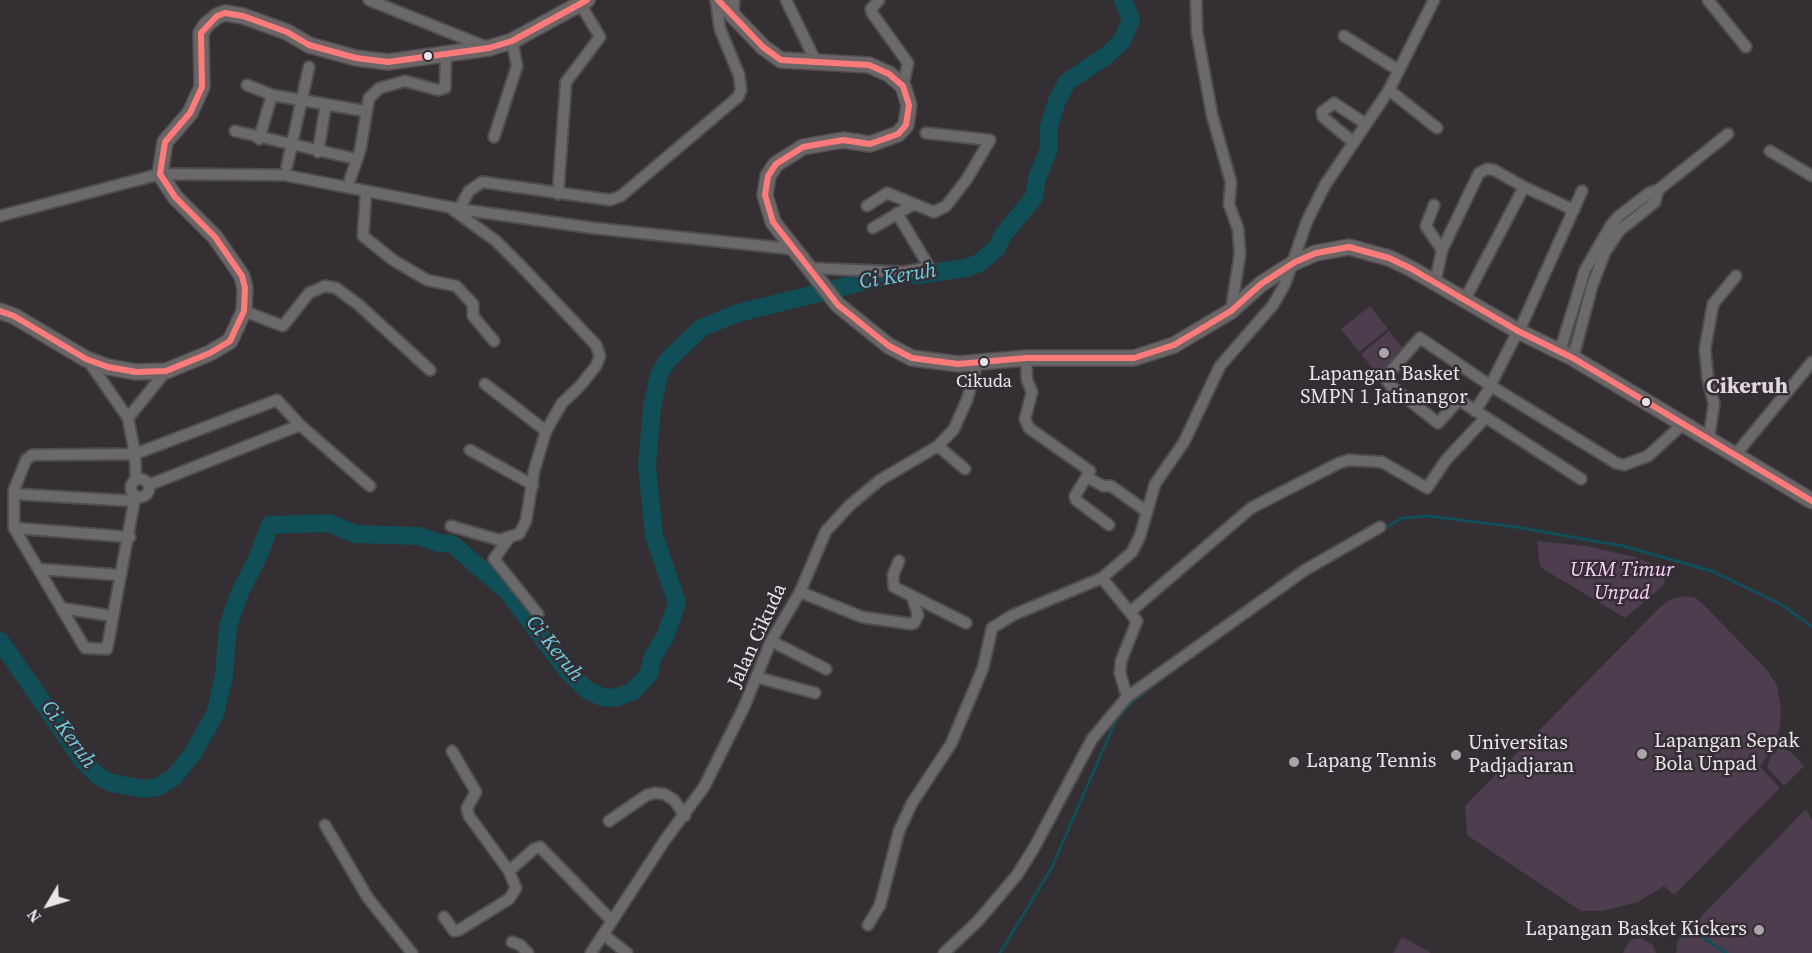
<!DOCTYPE html>
<style>
body{margin:0}
#map{position:relative;width:1812px;height:953px;overflow:hidden;background:#332f33;font-family:"Source Serif 4",serif}
canvas{display:block}
.north{position:absolute;left:18px;top:875px;width:60px;height:60px;-webkit-text-stroke:4px #342e34;paint-order:stroke;rotate:232deg;font-size:16px;font-weight:700;line-height:24px;text-align:center;color:#e9e5e9}
.north::after{content:'';display:block;margin:auto;width:21px;height:27px;background:#e9e5e9;clip-path:polygon(50% 0,100% 100%,50% 72%,0 100%)}
</style>
<div id="map">
<canvas width="1812" height="953"></canvas>
<div class="north">N</div>
</div>
<script>
const context = document.querySelector('canvas').getContext('2d');
context.lineJoin = 'round';
function fill(path, color) { context.fillStyle = color; context.fill(path, 'evenodd'); }
const toPath = rows => new Path2D(rows.map(r => 'M' + r).join(''));
function strokePath(path, color, width, dash) { context.strokeStyle = color; context.lineWidth = width; context.lineCap = dash ? 'butt' : 'round'; context.setLineDash(dash || []); context.stroke(path); }
function write(font, color, halo, rows, align = 'center') {
  context.font = font + ' "Source Serif 4",serif'; context.lineWidth = 5; context.setLineDash([]); context.textBaseline = 'middle'; context.strokeStyle = halo; context.fillStyle = color; for (const [text, x, y, turn = 0] of rows) {
    context.save(); context.translate(x, y); context.rotate((+turn || 0) * Math.PI / 180); context.textAlign = isNaN(turn) ? turn : align; if (halo) context.strokeText(text, 0, 0); context.fillText(text, 0, 0); context.restore();
  }
}
fill(toPath([
 [1370,306,1388,329,1359,352,1341,329],
 [1389,331,1407,353,1379,376,1361,354],
 [1537,541,1586,546,1635,557,1668,570,1663,586,1625,618,1540,567],
 [1685,596,1696,598,1705,606,1767,670,1777,685,1781,709,1780,727,1772,749,1760,767,1780,788,1674,895,1664,886,1638,902,1603,911,1581,911,1467,835,1465,806,1660,607,1671,599],
 [1780,747,1791,752,1804,766,1784,786,1767,767,1771,756],
 [1806,809,1812,821,1812,953,1676,953,1678,940],
 [1402,937,1431,953,1393,953],
 [1641,938,1653,945,1656,953,1623,953,1630,940]
]), '#4e3d4e');
strokePath(toPath([
 [1383,529,1402,518,1428,516,1516,527,1623,546,1712,571,1784,606,1812,627],
 [1680,938,1684,933,1693,931,1726,953],
 [1000,953,1052,867,1116,720,1131,703,1161,679]
]), '#104e58', 3);
strokePath(toPath([
 [0,641,84,762,97,775,111,783,144,789,158,787,174,777,193,753,215,714,224,676,228,626,240,592,258,557,270,525,329,523,355,534,419,536,439,543,452,544,509,593,569,673,587,690,602,697,614,698,632,692,649,674,652,658,665,637,677,603,654,535,647,466,652,407,659,375,667,361,701,328,738,313,895,274,918,275,966,268,979,263,997,248,1003,235,1034,197,1037,178,1049,149,1049,126,1057,101,1067,82,1107,55,1122,41,1131,20,1123,0]
]), '#104e58', 18);
const minor = toPath([
 [369,0,486,47],
 [786,0,816,62],
 [879,0,871,9,872,13,908,63,903,86],
 [1196,0,1197,32,1212,115,1231,182,1229,204,1238,229,1240,254,1231,311],
 [1708,0,1746,47],
 [733,14,734,0],
 [1344,36,1398,70],
 [247,85,272,95,365,111],
 [1389,90,1437,128],
 [235,131,356,159],
 [494,137,517,66,512,41],
 [259,139,272,95],
 [1353,142,1323,117,1322,112,1334,103,1366,124],
 [1770,151,1812,176],
 [318,152,326,104],
 [287,166,309,67],
 [350,179,360,151,369,98,380,88,405,81,438,90,445,88,446,56],
 [366,192,363,236,393,260,427,280,456,286,473,304,473,316,494,341],
 [558,194,566,82,600,37,579,2],
 [1434,205,1426,226,1442,250],
 [867,206,887,193,914,204],
 [459,209,469,191,482,182,610,200,621,196,738,97,741,90,739,75,720,29,716,0],
 [0,216,160,174,284,175,459,209,593,228,792,249],
 [873,228,914,204,934,212,946,206,967,179,990,140,926,133],
 [807,268,903,272,926,268,928,265,897,213],
 [1435,283,1442,250,1479,173,1487,169,1494,170,1524,187,1574,210],
 [1465,299,1524,187],
 [244,311,283,326,309,293,325,286,336,288,359,305,430,370],
 [1519,331,1582,191],
 [1560,351,1585,270,1611,225,1619,216,1649,193,1658,190,1728,134],
 [1026,358,1027,380,1032,392,1025,419,1029,428,1090,471,1075,496,1076,500,1109,525],
 [1573,358,1592,286,1605,252,1620,230,1655,202,1658,190],
 [87,359,128,418],
 [485,384,546,431],
 [1491,384,1518,331],
 [1475,411,1491,386],
 [1709,437,1714,404,1708,380,1705,349,1713,304,1736,276],
 [938,446,965,469],
 [470,450,533,485],
 [1736,454,1812,362],
 [1087,477,1103,486,1111,486,1146,511],
 '131 488a9 9 0 1 1 18 0a9 9 0 1 1-18 0Z',
 [1581,479,1459,400,1438,423,1391,386,1387,381,1389,373,1420,338,1491,386,1616,463,1624,465,1648,456,1684,423],
 [136,480,135,454,128,418,166,371],
 [149,485,300,425],
 [14,494,134,501],
 [135,497,107,649,85,648,14,528,14,490,26,460,32,455,135,454,277,400,300,425,370,486],
 [451,526,499,540,519,534,526,521,534,471,546,431,562,403,580,386,596,366,600,356,596,345,524,269,496,241,452,209],
 [14,528,130,537],
 [509,538,494,559,538,614],
 [899,561,893,575,894,587,966,623],
 [39,569,119,575],
 [1102,578,1137,621,1121,661,1120,673,1127,697],
 [800,592,862,617,911,624,914,623,918,615,912,596],
 [61,608,112,616],
 [1130,612,1251,508,1339,463,1349,460,1382,462,1427,488,1446,460,1485,418],
 [771,641,826,669],
 [756,677,815,693],
 [452,751,476,792,467,808,469,816,509,871],
 [609,821,647,795,655,793,664,794,674,800,685,816],
 [325,825,368,898,412,953],
 [444,917,454,931,459,930,509,899,516,888,509,871,534,849,540,847,612,921],
 [868,925,880,905,899,831,912,803,951,744,983,668,992,628,1013,615,1102,578,1132,552,1140,536,1155,484,1184,442,1220,366,1273,305,1285,284,1307,221,1325,185,1389,90,1434,0],
 [604,935,627,953],
 [512,942,520,945,528,953],
 [591,953,665,840,704,787,744,707,771,641,800,592,826,531,850,505,880,480,938,446,954,429,967,400,977,363],
 [944,953,978,921,1017,875,1034,848,1092,739,1127,697,1305,570,1380,527]
]);
const highway = toPath([
 [718,0,763,47,781,60,869,65,889,74,903,86,909,105,906,125,898,134,870,144,843,140,803,147,776,164,768,176,765,195,773,222,838,305,889,346,912,358,958,364,1026,358,1134,358,1174,345,1231,311,1261,284,1295,262,1316,253,1349,247,1389,258,1410,268,1518,331,1573,358,1812,501],
 [0,311,14,316,86,359,108,367,136,372,166,371,210,353,230,341,244,311,245,288,242,276,215,237,175,197,160,174,165,142,190,113,202,87,201,33,206,25,217,16,225,13,243,16,287,32,309,45,356,58,388,62,489,48,512,41,587,0]
]);
strokePath(minor, '#504d50', 14);
strokePath(highway, '#504d50', 18);
strokePath(minor, '#6b696b', 10);
strokePath(highway, '#6c6565', 15);
strokePath(toPath([
 [718,0,763,47,781,60,869,65,889,74,903,86,909,105,906,125,898,134,870,144,843,140,803,147,776,164,768,176,765,195,773,222,838,305,889,346,912,358,958,364,1026,358,1134,358,1174,345,1231,311,1261,284,1295,262,1316,253,1349,247,1389,258,1410,268,1518,331,1573,358,1812,501],
 [0,311,14,316,86,359,108,367,136,372,166,371,210,353,230,341,244,311,245,288,242,276,215,237,175,197,160,174,165,142,190,113,202,87,201,33,217,16,225,13,243,16,287,32,309,45,356,58,388,62,489,48,512,41,587,0]
]), '#ff7a7a', 6);
for (const [x, y, r, color] of [
 [428,56,5,"#e9e5e9"],
 [1384,353,6,"#a9a5a9"],
 [984,362,5,"#e9e5e9"],
 [1646,402,5,"#e9e5e9"],
 [1642,754,6,"#a9a5a9"],
 [1456,755,6,"#a9a5a9"],
 [1294,762,6,"#a9a5a9"],
 [1759,930,6,"#a9a5a9"]
]) { const dot = new Path2D(); dot.arc(x, y, r, 0, 2 * Math.PI); context.fillStyle = color; context.fill(dot); strokePath(dot, '#342e34', 2); }
write('18px', '#e9e5e9', '#342e34', [
 ["Cikuda",984,382]
]);
write('20px', '#e9e5e9', '#342e34', [
 ["Lapangan Basket",1384,375,"center"],
 ["SMPN 1 Jatinangor",1384,398,"center"],
 ["Lapangan Sepak",1654,742],
 ["Bola Unpad",1654,765],
 ["Universitas",1468,744],
 ["Padjadjaran",1468,767],
 ["Lapang Tennis",1306,762],
 ["Lapangan Basket Kickers",1747,930,"right"]
], 'left');
write('italic 20px', '#ffd2fe', '#342e34', [
 ["UKM Timur",1622,571],
 ["Unpad",1622,594]
]);
write('20px', '#e9e5e9', '#342e34', [
 ["Jalan Cikuda",758,636,-65]
]);
write('italic 21px', '#6ecfe2', '#342e34', [
 ["Ci Keruh",898,277,-9],
 ["Ci Keruh",554,649,51],
 ["Ci Keruh",68,735,54]
]);
write('bold 22px', '#e0d7df', '#342e34', [
 ["Cikeruh",1747,387]
]);
</script>
